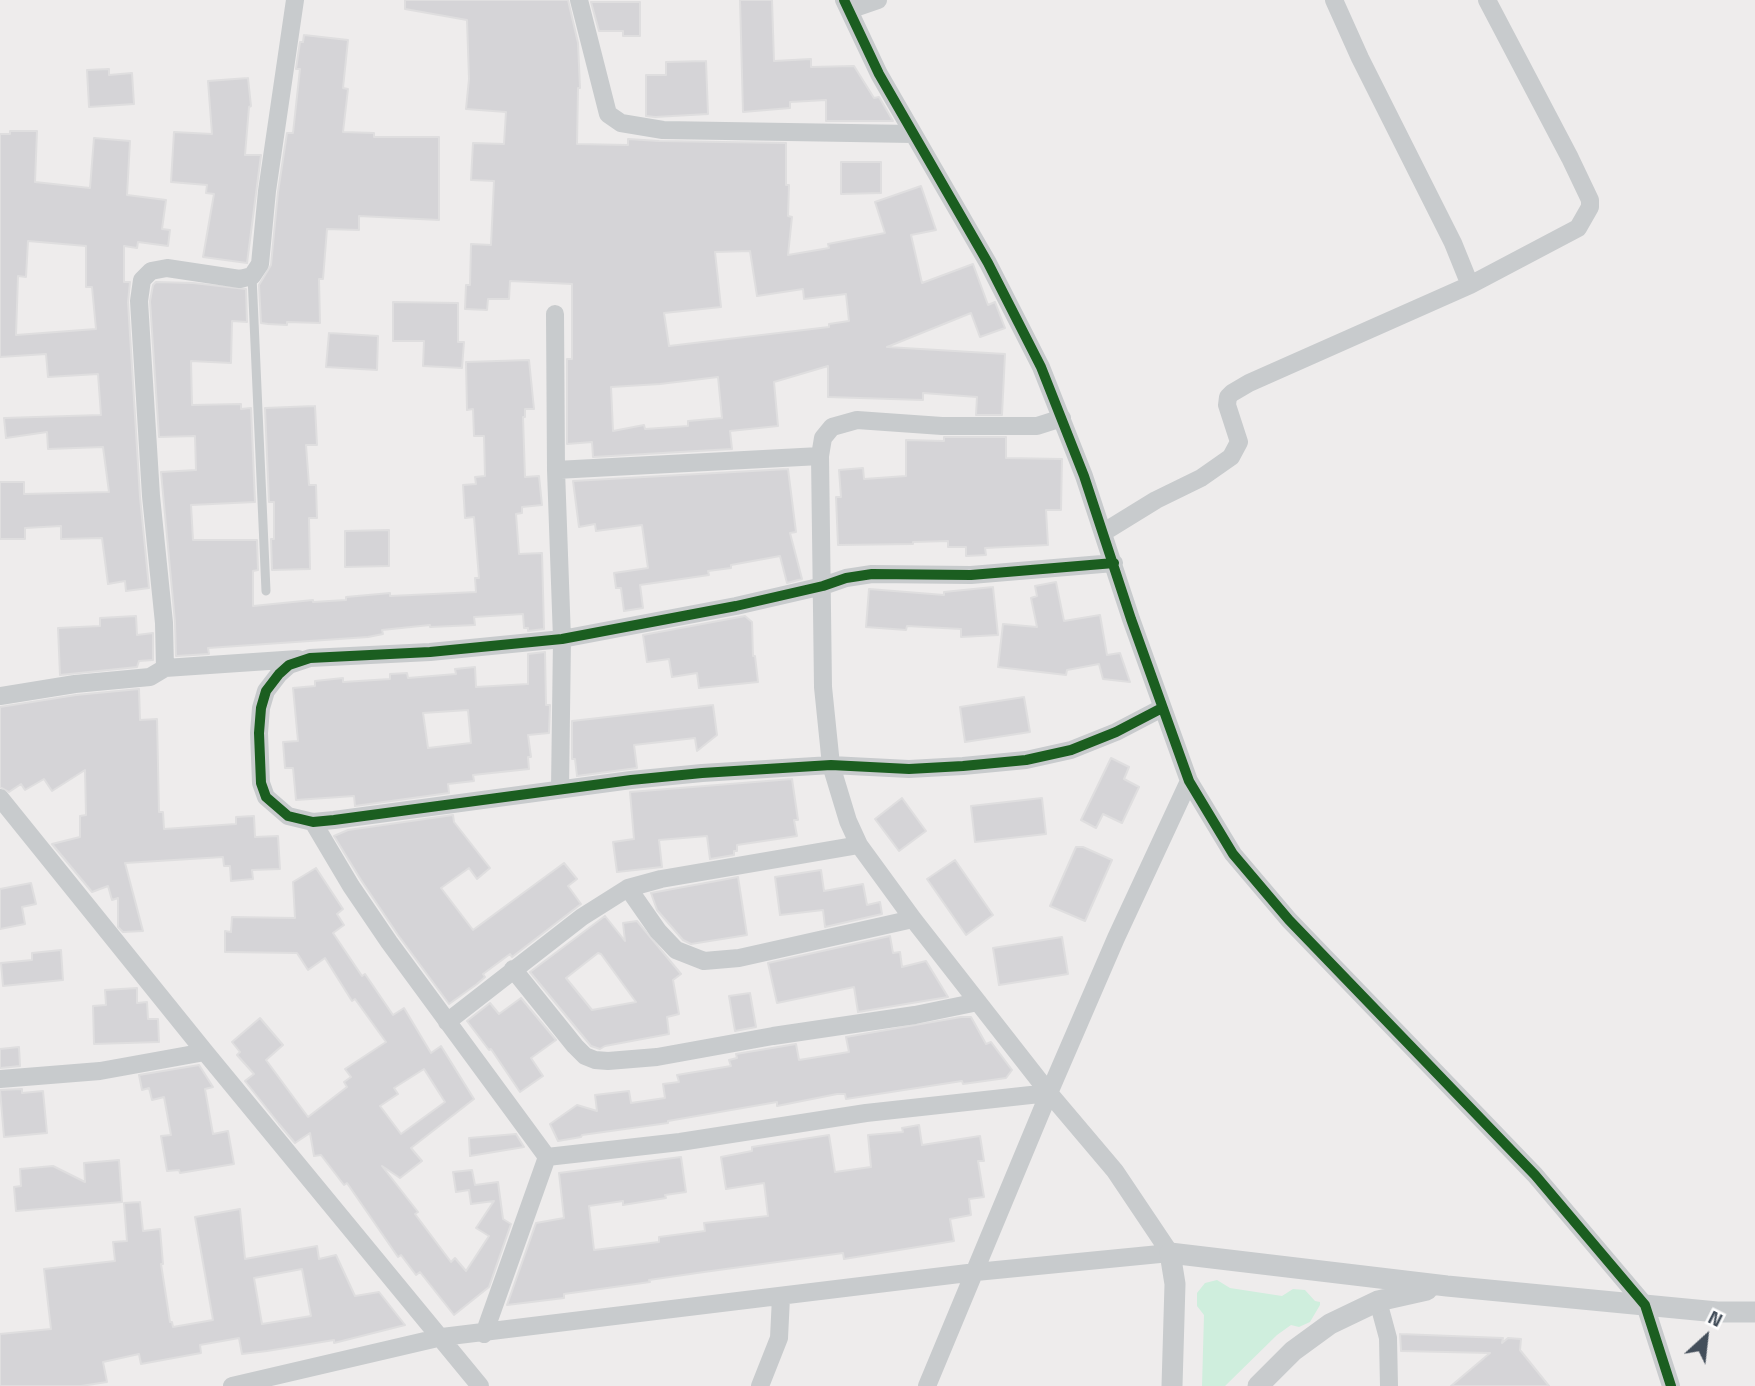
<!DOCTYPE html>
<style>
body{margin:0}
#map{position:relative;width:1755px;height:1386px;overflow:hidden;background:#eeecec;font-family:"Titillium Web",sans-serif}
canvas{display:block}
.north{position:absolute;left:1671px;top:1302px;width:70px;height:70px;-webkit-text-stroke:5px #fff;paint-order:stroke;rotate:27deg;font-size:19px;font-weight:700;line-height:28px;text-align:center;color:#434e5a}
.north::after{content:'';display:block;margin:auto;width:24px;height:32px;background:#434e5a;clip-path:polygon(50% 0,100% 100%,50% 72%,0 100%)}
</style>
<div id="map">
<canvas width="1755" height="1386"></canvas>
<div class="north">N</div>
</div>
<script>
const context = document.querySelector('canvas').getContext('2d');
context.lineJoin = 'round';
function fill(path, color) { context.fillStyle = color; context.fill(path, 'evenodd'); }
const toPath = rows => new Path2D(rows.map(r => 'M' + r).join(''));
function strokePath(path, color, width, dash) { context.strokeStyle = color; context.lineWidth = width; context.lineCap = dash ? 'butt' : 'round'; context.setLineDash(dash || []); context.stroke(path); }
fill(toPath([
 [1217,1280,1230,1288,1282,1296,1293,1289,1305,1290,1315,1301,1320,1302,1320,1305,1310,1322,1299,1327,1291,1325,1277,1335,1225,1386,1202,1386,1204,1315,1197,1306,1197,1293,1205,1283]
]), '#cfeedd');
const building = toPath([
 [405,0,568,0,578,43,580,88,578,88,577,144,628,145,628,139,659,141,786,143,786,185,789,185,788,216,792,217,788,255,829,248,828,244,885,233,875,202,921,186,936,230,911,235,922,283,973,264,988,305,995,302,1005,328,980,337,971,313,887,347,1005,354,1002,415,976,415,977,397,923,393,923,400,828,397,828,366,774,382,778,426,730,431,732,449,593,457,592,442,567,444,567,359,572,359,572,284,510,281,509,299,488,299,487,310,465,309,466,285,470,285,471,244,491,245,494,181,471,180,473,143,504,144,506,112,466,109,469,79,467,20,405,9,405,0],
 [750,251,757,296,803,289,804,299,846,294,849,321,829,324,829,327,669,346,664,313,721,307,715,252,750,251],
 [718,377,722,418,688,421,688,426,645,429,644,425,613,431,611,387,660,384,718,377],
 [740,0,772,0,774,61,811,59,811,67,854,66,874,98,879,97,893,121,826,121,826,100,790,102,790,108,743,112,740,0],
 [591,2,640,2,640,36,623,36,623,31,599,31,591,2],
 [304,35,348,40,343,88,348,89,343,132,374,133,374,137,439,137,439,220,359,216,359,230,327,229,323,279,319,279,320,323,287,322,287,325,268,324,261,323,259,285,271,265,278,192,287,133,293,133,300,69,296,69,300,42,303,42,304,35],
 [706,61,708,114,655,117,646,116,646,75,666,75,666,62,706,61],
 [109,69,109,75,132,73,134,104,89,107,87,70,109,69],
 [248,78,251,106,249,107,245,155,261,155,247,263,203,257,214,194,206,193,207,185,171,182,174,132,212,134,208,81,248,78],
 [10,131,37,131,35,182,90,188,94,138,130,141,127,195,166,200,162,229,170,230,168,246,138,242,137,248,124,246,124,282,130,282,128,302,140,497,149,588,126,591,125,581,108,584,102,538,61,539,61,526,25,528,25,539,0,539,0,482,24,482,24,494,109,492,103,447,48,449,47,432,6,438,4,418,101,415,98,374,48,377,46,354,0,357,0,134,10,134,10,131],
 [28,241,86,246,86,287,92,287,96,329,16,335,18,276,26,277,28,241],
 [841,162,881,162,881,193,841,194,841,162],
 [156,282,193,283,246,289,247,322,232,321,231,363,191,361,192,405,241,404,241,409,251,408,255,502,191,505,193,540,257,540,258,570,253,571,253,606,313,600,313,602,346,600,346,597,390,593,390,596,476,592,475,578,479,578,474,517,465,518,463,485,476,484,475,477,485,476,484,436,474,436,473,409,467,410,466,362,529,360,534,409,525,409,525,417,523,417,525,477,539,476,542,505,522,507,522,513,516,514,519,554,542,553,544,629,528,631,528,628,524,628,523,614,474,617,475,625,430,627,430,625,382,630,383,634,368,637,208,648,209,654,176,656,175,622,161,472,196,470,195,436,159,437,150,301,153,285,156,282],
 [393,302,458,303,458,342,464,342,462,368,423,366,424,341,393,341,393,302],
 [329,333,378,336,377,370,326,367,329,333],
 [315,406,317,445,306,445,309,485,316,485,317,518,309,518,310,569,272,570,271,539,274,539,274,502,269,502,265,408,315,406],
 [944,437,1006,437,1006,458,1062,459,1061,510,1046,510,1048,545,985,548,986,555,966,556,966,547,948,547,948,541,913,542,913,544,838,545,836,497,841,497,839,470,863,468,864,479,906,476,906,440,944,441,944,437],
 [788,469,796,532,790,533,802,579,787,583,780,556,731,565,731,568,708,571,709,575,640,585,643,608,624,611,621,588,616,588,614,573,648,568,642,525,596,531,595,524,579,527,573,481,788,469],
 [389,530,389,566,345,567,345,531,389,530],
 [1056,582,1064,621,1100,615,1107,655,1120,653,1130,682,1103,679,1099,664,1067,670,1066,675,998,667,1003,624,1037,627,1031,598,1037,596,1035,586,1056,582],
 [993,587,998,635,961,637,961,629,907,626,906,630,866,627,869,589,944,595,944,592,993,587],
 [136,616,137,635,153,633,153,660,139,661,137,667,60,675,58,628,100,626,100,618,136,616],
 [745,616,752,622,753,656,755,656,758,682,699,688,697,673,672,677,669,659,647,662,643,635,745,616],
 [545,652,546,705,550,705,549,733,528,735,531,757,528,757,529,769,473,775,474,781,448,784,449,793,355,806,354,796,296,800,293,768,285,768,283,742,298,741,293,688,315,686,315,681,343,678,343,682,390,679,390,674,407,673,408,678,456,674,455,669,475,667,476,687,528,684,528,654,545,652],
 [468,710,471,743,428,748,423,713,468,710],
 [139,689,140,720,157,719,159,812,163,812,164,829,236,824,236,817,254,816,255,837,278,836,280,869,252,870,253,879,231,881,230,866,224,866,223,857,125,863,143,931,123,932,118,927,118,898,112,900,108,886,92,892,52,844,80,837,80,816,86,815,85,770,52,791,44,779,25,790,21,784,9,792,0,787,0,707,76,695,139,689],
 [1024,697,1030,732,965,742,960,707,1024,697],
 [713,705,717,735,697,751,695,738,634,745,637,768,577,776,575,759,572,759,572,721,713,705],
 [1111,758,1129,767,1124,779,1139,787,1122,823,1103,814,1096,828,1081,820,1111,758],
 [792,779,798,820,794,820,797,836,737,845,737,851,734,851,734,855,710,859,707,836,659,840,662,867,617,872,613,842,634,839,630,792,792,779],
 [902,798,926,831,899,851,875,819,902,798],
 [1042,798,1046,834,975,842,971,806,1042,798],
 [453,815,454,822,490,868,477,879,469,868,441,888,473,930,564,863,577,879,568,886,581,904,512,957,510,954,483,974,485,977,477,984,449,1004,398,935,361,880,334,836,348,830,453,815],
 [1076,847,1083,847,1112,860,1085,921,1050,906,1076,847],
 [955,860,993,915,966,935,927,879,955,860],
 [316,868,343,909,337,914,344,925,333,933,362,976,365,974,393,1015,404,1008,431,1053,441,1046,474,1099,411,1148,422,1161,400,1178,382,1166,418,1212,415,1214,451,1262,455,1258,466,1271,489,1236,476,1228,494,1201,471,1204,469,1190,456,1192,453,1172,472,1170,475,1185,498,1182,503,1219,511,1224,489,1287,454,1315,420,1272,416,1275,401,1255,398,1257,347,1183,344,1185,321,1155,314,1156,310,1133,295,1143,279,1124,245,1081,254,1074,237,1055,240,1052,232,1042,260,1018,283,1045,266,1060,308,1117,347,1087,344,1082,351,1077,345,1069,386,1042,355,999,352,1001,325,958,308,970,297,953,225,952,225,931,231,932,232,917,295,918,293,882,316,868],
 [424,1069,445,1102,401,1134,380,1106,398,1094,394,1088,424,1069],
 [821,870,824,891,863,884,867,905,880,902,882,914,825,927,823,910,780,915,775,877,821,870],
 [738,877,747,935,691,944,683,940,657,910,651,893,738,877],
 [31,883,36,904,22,907,25,924,0,929,0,889,31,883],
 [605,916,625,941,623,923,637,921,681,974,673,980,679,1014,667,1017,669,1034,605,1046,600,1049,591,1046,530,972,605,916],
 [598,953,601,954,636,1002,592,1010,566,978,598,953],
 [890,936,893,953,900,952,902,967,926,961,948,997,858,1012,854,987,777,1003,768,963,890,936],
 [1062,937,1068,974,999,985,993,948,1062,937],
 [61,950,63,980,3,986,1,963,32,960,32,953,61,950],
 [137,988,137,1003,147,1002,148,1019,158,1019,159,1042,94,1044,93,1006,106,1005,105,990,137,988],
 [750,993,756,1027,735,1031,729,996,750,993],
 [521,998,556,1040,531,1058,543,1076,520,1092,491,1049,489,1050,467,1021,490,1003,499,1014,521,998],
 [961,1017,971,1017,986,1044,991,1042,1012,1070,1006,1078,963,1084,962,1081,846,1099,845,1094,837,1094,777,1106,777,1102,668,1121,668,1123,582,1135,581,1137,558,1141,550,1124,577,1105,597,1111,595,1095,629,1091,631,1103,665,1098,663,1084,679,1082,677,1075,731,1066,729,1060,737,1058,736,1054,796,1044,799,1060,849,1052,846,1037,961,1017],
 [19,1047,20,1066,0,1068,0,1049,19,1047],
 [199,1065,213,1087,205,1089,213,1134,228,1131,234,1164,180,1173,179,1170,167,1171,161,1136,171,1135,164,1097,152,1100,149,1088,142,1090,139,1075,199,1065],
 [22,1089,22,1093,43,1091,47,1133,4,1137,0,1090,22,1089],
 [919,1125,922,1145,980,1136,984,1161,978,1161,984,1197,969,1199,971,1215,950,1219,954,1241,844,1259,843,1253,704,1272,649,1280,650,1282,564,1294,564,1298,507,1305,536,1223,564,1218,559,1173,681,1157,686,1192,665,1195,666,1198,623,1205,623,1201,589,1206,594,1250,659,1242,659,1237,705,1231,704,1223,768,1216,764,1183,726,1189,721,1157,752,1151,752,1147,829,1135,835,1172,871,1167,868,1135,903,1132,902,1128,919,1125],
 [516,1134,524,1147,470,1156,469,1138,516,1134],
 [119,1160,122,1202,16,1211,14,1187,21,1186,20,1169,53,1166,85,1182,84,1163,119,1160],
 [140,1202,143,1231,160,1229,163,1264,161,1264,170,1322,172,1322,173,1327,213,1320,195,1217,240,1209,245,1259,317,1246,319,1259,336,1255,355,1296,379,1292,405,1325,334,1343,334,1340,267,1351,242,1354,239,1338,200,1345,201,1353,141,1364,139,1354,103,1362,107,1382,81,1386,0,1386,0,1334,51,1329,44,1269,115,1261,113,1242,127,1241,124,1203,140,1202],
 [302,1269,311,1316,262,1324,254,1278,302,1269],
 [1400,1334,1503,1338,1502,1343,1508,1338,1521,1339,1520,1350,1549,1386,1451,1386,1490,1353,1401,1351,1400,1334]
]);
fill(building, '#d5d4d7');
strokePath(building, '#dfdedf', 2);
strokePath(toPath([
 [252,276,266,591]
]), '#c8cbcd', 9);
strokePath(toPath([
 [579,0,608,114,621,123,663,130,913,134],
 [844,0,879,74,988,263,1041,367,1084,476,1131,619,1189,781,1233,854,1289,920,1535,1175,1645,1305,1671,1386],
 [1334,0,1360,58,1453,243,1470,285,1578,228,1590,207,1590,200,1570,158,1487,0],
 [849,10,878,0],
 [555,314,556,470,820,456],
 [556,470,562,639,560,789],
 [1104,532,1156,500,1201,478,1231,457,1239,442,1227,405,1228,397,1232,393,1249,383,1470,285],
 [1114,563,971,575,872,574,846,578,823,586,736,606,562,639,430,652,310,658,289,665,279,674,266,691,261,708,259,733,261,783,266,797,288,816,313,822,334,820,631,780,702,773,831,765,909,769,963,766,1026,760,1071,750,1116,732,1162,708],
 [165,668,298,659],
 [0,696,75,684,150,677,165,668,164,623,151,496,139,301,142,280,151,271,167,268,240,279,252,276,260,264,267,191,295,0],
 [0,798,205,1052,480,1386],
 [313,822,351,886,389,942,547,1157],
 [628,888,658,931,676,950,704,961,739,958,913,919],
 [513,969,575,1046,585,1056,595,1060,608,1061,657,1057,773,1036,915,1015,978,1002],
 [447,1022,582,917,628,888,661,879,859,845],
 [0,1079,100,1071,205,1052],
 [1049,1093,1116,938,1189,781],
 [1378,1301,1388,1338,1389,1386],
 [484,1334,547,1157,680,1142,866,1113,1049,1093,927,1386],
 [232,1386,442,1337,976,1272,1170,1253,1115,1171,1049,1093,913,919,859,845,848,821,831,765,823,687,820,456,823,438,832,427,857,420,942,426,1037,426,1062,418],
 [760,1386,779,1338,781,1297]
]), '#c8cbcd', 18);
strokePath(toPath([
 [1172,1386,1175,1284,1170,1253,1447,1286,1717,1312,1755,1312],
 [1258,1386,1293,1351,1330,1324,1378,1301,1427,1290]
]), '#c8cbcd', 21);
strokePath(toPath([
 [844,0,879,74,988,263,1041,367,1084,476,1131,619,1189,781,1233,854,1289,920,1535,1175,1645,1305,1671,1386],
 [1114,563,971,575,872,574,846,578,823,586,736,606,562,639,430,652,310,658,289,665,279,674,266,691,261,708,259,733,261,783,266,797,288,816,313,822,334,820,631,780,702,773,831,765,909,769,963,766,1026,760,1071,750,1116,732,1162,708]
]), '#1b5e20', 10);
</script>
